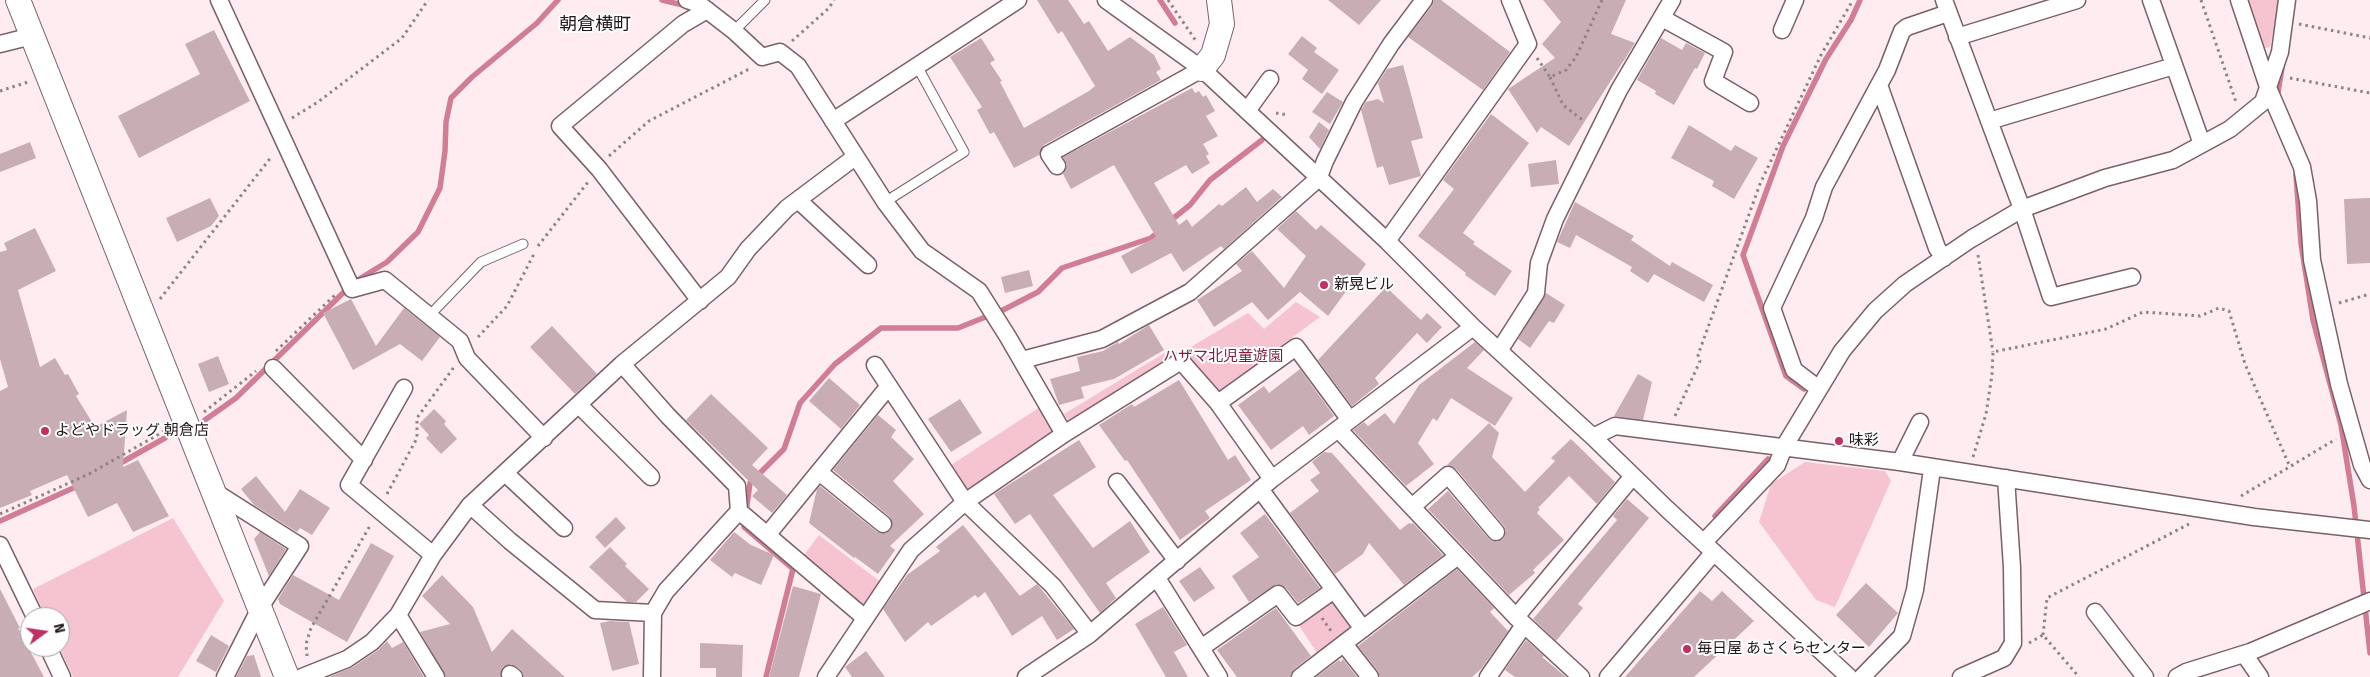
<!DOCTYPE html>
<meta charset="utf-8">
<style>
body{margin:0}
#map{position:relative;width:2370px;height:677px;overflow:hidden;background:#feecf0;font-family:"Fira Sans",sans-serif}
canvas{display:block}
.north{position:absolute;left:20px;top:607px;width:50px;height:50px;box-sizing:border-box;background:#fefefe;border:1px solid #a6a2a3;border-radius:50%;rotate:76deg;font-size:14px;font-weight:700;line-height:20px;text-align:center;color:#21171a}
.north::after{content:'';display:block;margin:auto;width:18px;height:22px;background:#bd3165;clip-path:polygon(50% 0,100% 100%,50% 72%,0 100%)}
</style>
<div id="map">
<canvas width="2370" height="677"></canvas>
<div class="north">N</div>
</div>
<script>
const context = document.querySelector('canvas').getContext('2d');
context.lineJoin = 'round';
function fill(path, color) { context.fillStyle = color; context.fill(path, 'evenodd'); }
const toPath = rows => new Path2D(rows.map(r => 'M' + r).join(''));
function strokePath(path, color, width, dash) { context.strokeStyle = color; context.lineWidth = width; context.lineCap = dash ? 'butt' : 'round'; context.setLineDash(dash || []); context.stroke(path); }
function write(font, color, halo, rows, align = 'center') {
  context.font = font + ' "Fira Sans","Noto Sans JP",sans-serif'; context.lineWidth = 4; context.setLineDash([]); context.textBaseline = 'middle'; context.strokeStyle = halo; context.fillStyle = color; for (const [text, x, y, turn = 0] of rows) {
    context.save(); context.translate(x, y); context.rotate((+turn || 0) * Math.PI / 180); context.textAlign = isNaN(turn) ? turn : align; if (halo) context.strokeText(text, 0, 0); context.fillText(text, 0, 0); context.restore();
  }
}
fill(toPath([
 [2247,0,2280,0,2270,47,2262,49],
 [1296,302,1320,317,1217,393,1182,357,1070,423,1064,414,1166,352,1179,354,1248,313,1264,329],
 [1040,407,1058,435,966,494,948,467],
 [1805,462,1885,471,1891,481,1835,607,1816,600,1759,522,1771,484],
 [173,518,224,601,178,677,73,677,59,647,60,617,46,617,33,589],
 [819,535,882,583,865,609,804,555],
 [1331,601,1351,629,1317,653,1298,624]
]), '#f6c4d0');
strokePath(toPath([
 [662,0,687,6],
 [1160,0,1175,23],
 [2277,98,2282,68],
 [2296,175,2301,243,2313,320,2341,425,2354,506,2370,653],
 [1170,221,1190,205,1210,180,1262,140],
 [356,281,387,262,418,232,440,188,445,151,446,122,451,98,472,77,537,23,558,0],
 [1804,389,1786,376,1743,255,1783,146,1826,59,1851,20,1860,0],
 [205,420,236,398,346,290],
 [117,465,165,438],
 [1715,516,1768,459],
 [0,521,80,485],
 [766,677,793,569,744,527,750,483,784,449,800,403,835,364,881,328,958,328,1003,310,1038,292,1062,268,1151,238,1160,231]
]), '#cf7e93', 5.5);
fill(toPath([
 [1037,0,1068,0,1084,24,1089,21,1108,51,1130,37,1154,55,1161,69,1156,72,1161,80,1044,145,1039,155,1014,168,994,132,990,134,977,110,982,107,950,57,981,38,995,60,990,63,1002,81,1000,82,1024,128,1089,91,1095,86,1062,31,1058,34],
 [1328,0,1381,0,1359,25],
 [1434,0,1441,0,1510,52,1483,90,1408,37,1432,6],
 [1543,0,1626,0,1611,34,1635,43,1569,146,1541,127,1537,133,1508,89,1555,58,1542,44,1561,22],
 [214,30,250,101,139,158,118,116,200,74,185,44],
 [1302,36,1317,48,1314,52,1339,70,1322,94,1302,79,1308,70,1288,54],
 [1661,38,1682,50,1686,43,1705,53,1697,69,1695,68,1674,105,1655,94,1656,91,1637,80],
 [1403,65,1423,138,1411,141,1421,176,1389,185,1383,166,1377,168,1361,110,1366,102,1378,99,1384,103,1378,83,1387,69],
 [1192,88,1195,93,1199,91,1203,97,1206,95,1215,111,1206,116,1218,136,1203,144,1209,154,1206,156,1210,163,1192,174,1186,165,1154,183,1179,225,1187,219,1192,227,1219,204,1222,206,1246,187,1257,202,1273,189,1282,197,1224,249,1221,246,1183,272,1171,253,1131,274,1121,256,1156,237,1114,165,1071,189,1063,174,1067,166,1063,157],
 [1327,92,1343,102,1330,124,1312,112],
 [1491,114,1529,143,1463,233,1475,242,1473,244,1512,271,1495,296,1465,275,1466,273,1418,236,1454,189,1443,180],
 [1319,122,1329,130,1320,149,1309,137],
 [1689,125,1731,151,1735,145,1758,158,1734,199,1712,186,1714,181,1671,158],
 [30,142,36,158,0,172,0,154],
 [1556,160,1559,184,1531,187,1528,164],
 [210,198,219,216,211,226,177,242,166,218],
 [2370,198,2370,263,2347,264,2344,199],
 [1575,202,1634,236,1631,240,1670,266,1672,262,1713,285,1704,302,1654,274,1648,283,1630,271,1632,267,1576,235,1570,248,1557,242],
 [1296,211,1316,230,1321,225,1366,264,1328,316,1300,292,1268,320,1252,302,1214,327,1197,300,1242,271,1236,264,1252,251,1284,288,1306,256,1277,229],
 [35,228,56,271,18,290,40,367,55,358,65,375,68,374,79,394,76,396,95,427,127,410,123,467,138,460,169,516,133,532,117,503,88,517,67,475,30,491,32,495,0,508,0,391,8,387,0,359,0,252,7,250,4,243],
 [1029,270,1033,286,1005,293,1001,277],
 [1386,287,1421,320,1427,313,1442,327,1427,343,1417,333,1375,378,1379,384,1352,406,1318,360],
 [1546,293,1565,305,1554,323,1549,321,1530,348,1518,339],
 [351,299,376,346,404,308,440,337,422,361,400,344,353,370,323,313],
 [1149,325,1164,350,1114,379,1081,387,1084,398,1059,405,1050,379,1080,371,1077,357,1103,351,1118,342,1119,344],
 [552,326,597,374,575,394,530,347],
 [1475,342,1484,350,1467,368,1513,398,1495,426,1451,398,1437,421,1433,418,1418,443,1434,464,1406,486,1353,430,1364,422,1368,426,1385,413,1394,424,1419,385],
 [218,356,229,384,209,392,198,364],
 [1300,369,1334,416,1309,435,1303,426,1271,450,1238,405,1264,386,1269,393],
 [1638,374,1652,382,1643,420,1614,416],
 [829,378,860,405,841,429,809,401],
 [1179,380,1228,460,1235,455,1251,480,1205,511,1210,518,1180,540,1127,460,1125,461,1099,425,1132,404,1134,407],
 [711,394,768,448,752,465,787,495,772,513,752,496,758,490,686,420],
 [960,399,982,433,951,452,928,419],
 [434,409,446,421,444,424,457,439,441,454,426,438,429,435,419,424],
 [878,415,896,430,891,437,914,459,893,481,924,514,890,546,895,550,878,574,855,557,854,558,809,523,817,489,820,486,877,532,886,533,891,530,892,521,889,516,833,470],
 [1489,423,1499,433,1492,457,1525,492,1555,461,1551,458,1571,439,1615,482,1597,504,1569,476,1538,508,1540,509,1537,513,1564,540,1533,570,1535,573,1509,595,1428,509,1448,491,1489,539,1497,542,1503,539,1506,531,1504,526,1456,469,1447,465],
 [1079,440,1096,467,1053,495,1093,548,1130,521,1150,552,1106,583,1116,598,1100,613,1030,514,1015,524,994,494],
 [1324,452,1332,453,1400,530,1409,523,1411,524,1413,523,1443,555,1404,585,1369,543,1363,554,1335,574,1290,513,1319,491,1310,480,1320,473,1312,462],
 [256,476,285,512,300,489,330,508,312,535,300,528,297,532,254,505,241,489],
 [1627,499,1649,518,1578,604,1583,608,1556,641,1533,619,1617,520,1613,516],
 [1265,514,1320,588,1298,603,1286,588,1277,584,1249,602,1232,576,1259,557,1240,533],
 [616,517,626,528,605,548,595,537],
 [963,525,1020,596,1037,584,1074,629,1057,640,1042,616,1012,636,985,592,978,598,975,595,931,626,928,622,905,642,883,609,907,575,940,551,936,547],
 [260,532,286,549,269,576,254,539],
 [734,532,751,545,774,555,761,585,735,573,732,577,710,560],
 [371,543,394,556,347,642,280,604,278,599,293,575,339,600],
 [610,547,627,564,625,566,649,589,636,602,627,602,589,567],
 [1200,567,1215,588,1194,602,1179,581],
 [1457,569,1494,608,1490,612,1508,631,1482,668,1472,677,1380,677,1378,671,1358,646],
 [442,575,473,607,492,652,512,629,565,677,524,677,520,669,511,664,502,668,501,677,446,677,420,632,450,624,422,596],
 [1866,583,1898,613,1869,647,1836,615],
 [793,586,821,594,815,617,799,677,769,677],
 [0,589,20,628,18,628,44,677,0,677],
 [1700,591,1712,601,1722,591,1754,621,1694,677,1625,677],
 [1163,607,1187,645,1174,652,1188,677,1166,677,1135,624],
 [1276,608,1311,656,1294,669,1290,677,1237,677,1217,650],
 [610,621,629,622,639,664,612,671,600,623],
 [211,635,229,646,216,672,196,661],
 [1526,640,1544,656,1542,657,1566,677,1515,677,1505,670],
 [387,641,392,648,403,642,424,677,329,677,353,667,378,650],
 [700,643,743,645,742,677,716,677,716,668,700,668],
 [866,651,885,677,852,677,845,667],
 [254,655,261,677,236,677,247,656],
 [1343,659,1357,677,1316,677,1339,660,1341,662]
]), '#c9adb4');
const lane = toPath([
 [734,31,765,0],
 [885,202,964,152,917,66],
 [429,316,481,262,523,244]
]);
const street = toPath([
 [219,0,352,289,385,280,460,341,467,358,544,438],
 [687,0,699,4,734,31,762,57,780,52,798,66,885,202,922,251,979,291,1008,337,1064,434],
 [1106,0,1202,69,1387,241,1473,327,1593,437,1667,509,1849,677],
 [1944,0,2022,209,2051,297,2132,277],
 [2151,0,2202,144],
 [2239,0,2269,90,2302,167,2308,201,2312,260,2339,384,2362,465,2370,480],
 [1662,18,1724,52,1713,81,1750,103],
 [1782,30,1795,0],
 [1957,37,2077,0],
 [0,44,32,36],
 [1879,85,1937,248,1944,258],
 [1247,111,1270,79],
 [833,121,1018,0],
 [1989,121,2174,66],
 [1057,166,1049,154,1202,69],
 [798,200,868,265],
 [1387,241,1528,44,1510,0],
 [700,301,599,169,560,126,683,24,707,10],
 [1499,351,1536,293,1539,263,1555,219,1619,90,1672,0],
 [1022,360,1102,339,1190,292,1312,184,1319,177,1325,161,1354,102,1391,44,1424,0],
 [622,364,668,416,737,486,739,511,865,618],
 [875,365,965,502,1053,586,1090,634],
 [273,368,364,460],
 [404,388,349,485,433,555],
 [1819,389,1794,370,1772,308,1814,218,1824,187,1887,70,1902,31,1907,27,1948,13],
 [1218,403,1296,347,1350,420],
 [579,405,651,477],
 [1338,429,1516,617,1581,677],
 [1593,437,1615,426,1900,462,2254,517,2370,530],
 [1900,462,1920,422],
 [819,472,883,524],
 [505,473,564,528],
 [1117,482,1177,561],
 [1260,489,1363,629],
 [215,492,300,546,261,606,225,677],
 [470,505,510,541,595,610,653,613],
 [1412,507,1448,475,1496,532],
 [768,534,889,386],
 [1704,542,1777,465,1784,447,1842,351,1875,311,1905,284,1971,239,2022,209,2105,178,2173,160,2230,129,2263,102,2280,52,2287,0],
 [0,545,35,617],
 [1157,578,1219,677],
 [2095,612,2145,677],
 [398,615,436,677],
 [1516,617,1633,476],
 [1344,644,1370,677],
 [48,647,62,677],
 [1201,648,1278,594,1296,617,1334,590],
 [2244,654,2260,677],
 [510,674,514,677],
 [302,677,347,659,372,642,398,615,433,555,470,505,622,364,728,277,748,249,787,208,855,157],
 [652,677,653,613,666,591,739,511],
 [826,677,911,550,965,502,1064,434,1181,361,1218,403,1272,479],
 [1026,677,1090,634,1272,479,1473,327],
 [1300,677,1458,556],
 [1488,677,1524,625],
 [1608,677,1714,552],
 [1862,677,1902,636,1915,590,1932,469],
 [1961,677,2004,658,2013,643,2012,567,2006,478],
 [2177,677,2186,672,2250,652,2370,601]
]);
const secondary = toPath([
 [18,0,287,677],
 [1202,69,1213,55,1222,24,1219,0]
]);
strokePath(lane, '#7a6167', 11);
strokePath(street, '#7a6167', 19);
strokePath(secondary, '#7a6167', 26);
strokePath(toPath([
 [1168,0,1196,41],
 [2201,0,2236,102],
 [2299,24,2370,38],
 [792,41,829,8,834,0],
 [1537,58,1550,77,1566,70,1576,57,1602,0],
 [1550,77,1563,105,1584,121],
 [2290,78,2370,93],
 [0,91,28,82],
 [1276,113,1288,115],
 [292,118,318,102,402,38,428,0],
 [609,156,649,121,749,69],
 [538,246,588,182],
 [1978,255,1993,352],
 [160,299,272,156],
 [2339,303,2370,294],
 [478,337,507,306,534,254],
 [276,351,337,293],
 [204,412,256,371],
 [1675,416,1700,361,1698,355,1760,184,1821,55,1853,0],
 [1973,457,1986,414,1992,375,1993,352,2106,329,2143,312,2200,316,2219,308,2229,311,2245,364,2290,467],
 [387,494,417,438,417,418,454,367],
 [2241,496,2336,439],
 [0,514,89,474,168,429],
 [1322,618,1331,631],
 [2043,635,2047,598,2189,524],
 [2029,643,2043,635,2079,677],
 [307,656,306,644,311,628,371,524]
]), '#908285', 3, [2.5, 4]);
strokePath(lane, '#fff', 9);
strokePath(street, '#fff', 16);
strokePath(secondary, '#fff', 24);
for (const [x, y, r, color] of [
 [1324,285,5,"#bd3165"],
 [45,431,5,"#bd3165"],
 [1839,441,5,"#bd3165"],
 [1687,649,5,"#bd3165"]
]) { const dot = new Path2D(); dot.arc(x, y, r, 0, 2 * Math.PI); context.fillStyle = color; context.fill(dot); strokePath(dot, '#fefefe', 2); }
write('15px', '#21171a', '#fefefe', [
 ["新晃ビル",1334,285],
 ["よどやドラッグ 朝倉店",55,431],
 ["味彩",1849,441],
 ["毎日屋 あさくらセンター",1697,649]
], 'left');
write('15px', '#7f1e42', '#fefefe', [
 ["ハザマ北児童遊園",1223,357]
]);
write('18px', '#21171a', '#fefefe', [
 ["朝倉横町",595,25]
]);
</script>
